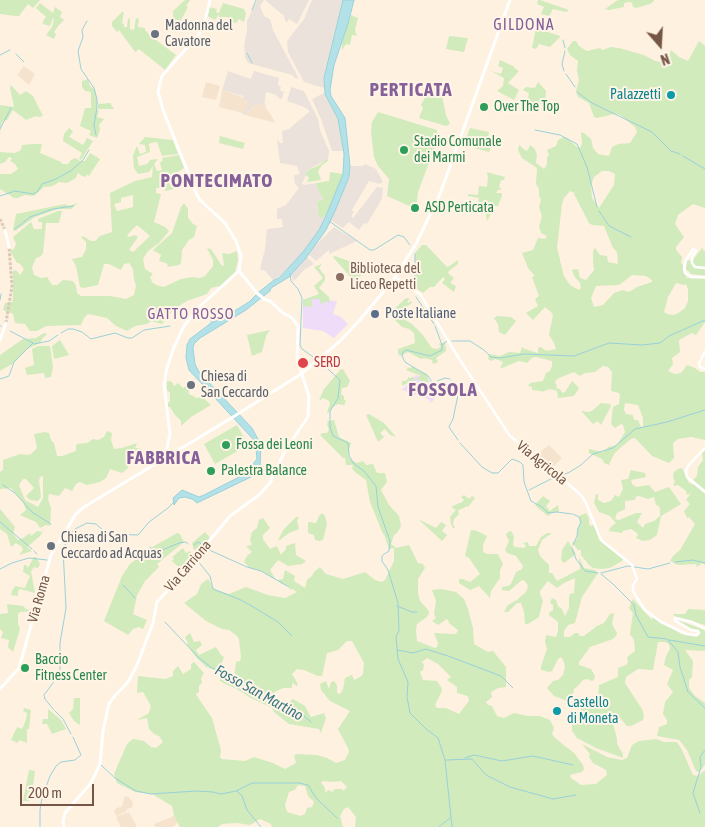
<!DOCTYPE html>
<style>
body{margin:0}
#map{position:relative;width:705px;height:827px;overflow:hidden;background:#fef1df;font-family:"Asap Condensed",sans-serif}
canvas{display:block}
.north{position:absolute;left:635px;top:20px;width:50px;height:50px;-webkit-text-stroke:4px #fff5e7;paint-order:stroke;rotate:161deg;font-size:14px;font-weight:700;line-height:20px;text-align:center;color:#755646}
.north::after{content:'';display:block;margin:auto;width:18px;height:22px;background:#755646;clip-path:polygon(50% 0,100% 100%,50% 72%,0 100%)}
.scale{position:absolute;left:20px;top:784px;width:74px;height:22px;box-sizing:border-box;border:2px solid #755646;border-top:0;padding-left:6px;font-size:15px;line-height:18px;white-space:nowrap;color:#755646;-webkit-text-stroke:4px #fff5e7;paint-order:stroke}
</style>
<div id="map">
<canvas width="705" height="827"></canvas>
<div class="north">N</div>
<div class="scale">200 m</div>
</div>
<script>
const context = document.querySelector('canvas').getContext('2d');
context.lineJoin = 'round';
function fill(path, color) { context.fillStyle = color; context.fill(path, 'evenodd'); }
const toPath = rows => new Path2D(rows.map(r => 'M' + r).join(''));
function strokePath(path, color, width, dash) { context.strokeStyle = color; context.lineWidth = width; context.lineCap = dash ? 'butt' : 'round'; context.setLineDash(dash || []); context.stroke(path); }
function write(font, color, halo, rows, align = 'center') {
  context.font = font + ' "Asap Condensed",sans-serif'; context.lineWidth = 4; context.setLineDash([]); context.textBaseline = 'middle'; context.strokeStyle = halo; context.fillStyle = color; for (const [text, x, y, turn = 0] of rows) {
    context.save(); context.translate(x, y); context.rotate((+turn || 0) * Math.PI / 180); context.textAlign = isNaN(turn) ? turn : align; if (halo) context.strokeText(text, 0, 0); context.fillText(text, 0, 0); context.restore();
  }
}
fill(toPath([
 [24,66,35,74,29,85,17,75],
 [206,82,220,86,216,100,202,97],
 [222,90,245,98,245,100,251,103,242,113,219,107],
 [265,101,266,108,276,123,245,115,255,105,264,105],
 [549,445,562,458,552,468,538,454],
 [125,796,130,798,130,800,132,800,133,807,127,809,127,811,117,816,114,812,115,809,122,806],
 [129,812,137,827,121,827,116,817],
 [174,816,178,822,173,827,155,827,154,824]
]), '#f6e3cd');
fill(toPath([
 [257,0,264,0,260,6,264,16,270,19,273,30,299,79,295,78,292,75,248,63,245,57,244,45,247,31,247,21],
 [265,0,309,0,297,24,289,19,287,22,285,21,284,16],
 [312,0,343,0,325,73,324,88,304,82,288,52,287,42,290,37,304,19],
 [228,71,251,79,254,71,279,78,278,85,281,87,280,90,284,92,282,98,280,99,276,95,266,92,264,105,255,105,245,115,242,113,250,103,245,100,243,96,222,90],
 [291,87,304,91,318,119,320,130,329,151,328,159,308,170,302,184,304,185,316,183,322,194,323,201,317,202,319,217,324,217,319,230,304,252,279,277,273,280,265,271,260,269,265,249,267,229,283,227,282,219,277,219,277,209,286,205,299,188,295,184,294,178,294,175,300,174,297,166,280,163,277,139,280,143,283,143,282,131,289,129,310,111,304,107,287,101],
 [322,93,325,94,338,120,343,151,332,151,321,119,312,99,322,94],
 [365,164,376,169,383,182,380,184,369,181,352,210,354,212,351,216,353,218,377,187,383,188,382,199,367,224,364,223,359,230,349,222,343,228,330,220,349,177,350,166,363,166],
 [334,227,357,241,329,254,329,250,316,261,309,255,315,246],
 [307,257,314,264,304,270,294,281,291,276]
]), '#ebe3db');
fill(toPath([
 [319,294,322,300,337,301,333,314,341,317,348,324,334,338,323,331,303,328,303,300],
 [416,375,426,378,432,383,436,383,440,388,441,391,431,403,428,399,402,390]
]), '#eedcf9');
fill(toPath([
 [0,0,40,0,33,8,28,4,19,16,15,16,0,14],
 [185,0,190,0,186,6,188,7,174,33,173,11],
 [538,0,540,0,569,10,566,12,553,9,549,16,541,14,544,7,537,4],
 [618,0,654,0,654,1,650,4,636,8,633,7,632,3,630,2,624,3,624,7,609,10,605,9],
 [40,3,53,13,55,7,62,12,60,17,64,20,59,25,54,32,56,34,54,39,46,35,52,27,54,20,53,18,50,26,43,24,43,21,46,17,36,8],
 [223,3,244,9,246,14,244,22,239,19,236,23,228,20,228,17,219,17,219,14,215,20,207,16,209,7,217,9,216,12,219,13],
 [122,12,124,12,122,23,124,24,124,27,127,27,128,18,130,19,130,29,134,30,136,18,139,19,138,27,145,28,145,30,152,37,176,55,165,70,139,49,135,52,119,30,117,32,112,26,112,22],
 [351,15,358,18,355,30,357,36,352,35,350,45,346,44,342,50,342,43],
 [536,28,560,36,560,37,550,47,539,44,536,49,532,48],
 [449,36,468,38,464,52,446,49],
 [573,41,576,41,579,46,587,51,600,48,602,50,611,47,619,48,644,55,655,61,668,63,671,50,679,57,688,61,699,41,705,46,705,208,693,204,678,215,675,224,684,237,676,247,676,250,682,257,681,263,683,265,684,273,687,278,705,279,705,322,696,335,692,333,679,340,680,352,672,358,673,364,668,371,675,374,681,373,687,365,695,368,700,372,705,372,705,440,691,437,678,439,673,443,674,458,669,463,652,456,635,438,631,439,619,449,614,454,609,465,604,463,602,459,589,453,589,449,603,452,608,447,617,445,625,432,623,425,621,424,615,428,611,424,613,407,619,404,620,395,619,393,611,391,612,372,608,367,603,366,595,372,585,373,580,376,574,372,557,379,555,382,557,386,556,388,560,389,562,393,565,392,572,381,579,388,574,396,558,398,557,391,550,389,541,392,541,391,532,390,532,387,528,386,530,383,543,381,546,373,550,371,552,366,552,361,536,357,532,358,527,363,519,361,502,368,500,367,503,363,501,361,495,359,491,361,488,359,489,354,500,356,509,352,520,353,522,347,525,349,538,353,538,348,541,347,546,351,556,349,554,343,549,335,553,315,551,312,545,307,533,320,526,313,538,306,535,299,539,296,532,277,535,276,528,268,522,253,533,250,538,238,545,239,547,236,541,233,539,226,542,216,539,207,541,200,539,195,539,189,536,184,537,168,522,158,518,150,519,145,526,151,528,150,530,145,534,148,537,154,536,163,544,169,547,164,547,158,549,155,547,150,556,146,558,140,564,137,567,138,577,147,580,148,582,144,581,132,584,133,591,139,593,148,598,154,609,156,612,147,618,144,630,143,637,132,635,127,620,115,614,114,597,118,594,117,589,103,578,97,576,91,579,80,577,70,578,61,570,55,567,49],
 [602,171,609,171,615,174,614,185,599,208,592,198,591,185,594,177],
 [570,191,575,193,574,194,589,223,592,225,604,226,613,248,617,252,618,264,608,262,607,256,600,255,595,248,593,251,593,260,594,270,586,280,580,278,578,269,572,270,574,276,580,283,581,288,579,290,570,285,564,276,557,248,562,204,564,198],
 [632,275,646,276,652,280,652,282,637,287,629,292,623,290,614,293,603,305,594,307,591,298,596,286,619,285],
 [676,283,684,285,686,284,688,289,688,301,685,308,680,312,674,315,667,314,664,312,668,297],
 [625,403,638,405,643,418,643,426,641,427,638,420,634,420,633,415,626,414,624,410],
 [500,60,515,67,514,68,519,71,508,83,519,90,514,100,497,91,503,86,504,78,491,71,501,74,503,68,498,66],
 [88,79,90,86,95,90,98,104,110,103,114,109,98,109,98,104,97,104,97,110,99,111,97,117,104,119,99,125,100,130,97,138,89,135,91,131,80,126,85,108,91,108,91,92,85,91,82,87,82,81],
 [538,82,546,91,545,102,544,105,535,101,531,112,528,110,527,104,529,93,523,90,526,87,535,88],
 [11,85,20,95,26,91,33,96,43,116,38,117,36,116,26,120,13,110,7,120,3,121,1,125,0,134,0,105,14,107,10,88],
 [429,90,442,96,446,115,450,124,446,126,419,118,423,108,421,105],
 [378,112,437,130,438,139,418,192,416,209,387,196,389,179,378,166,374,157,371,132,372,122],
 [69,128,73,131,69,137,83,145,87,138,93,141,81,160,79,159,82,153,63,141,64,134],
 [470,128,489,132,488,138,491,147,489,152,474,148,475,142,466,139],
 [220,136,245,143,243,149,219,143],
 [145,137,173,140,178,154,162,156,157,142,151,143,149,144,150,152,137,157,139,166,147,164,150,160,158,159,154,164,157,171,162,170,160,163,163,160,162,158,179,155,184,168,176,173,178,184,175,186,174,189,165,191,165,188,156,188,156,193,161,194,154,222,165,227,169,231,159,243,148,251,143,259,145,269,153,274,150,277,152,282,156,285,164,287,181,279,192,277,200,278,205,276,213,266,213,260,207,248,211,249,222,266,224,265,222,253,229,254,237,251,238,260,235,272,220,286,211,288,207,294,187,301,174,309,162,324,151,321,147,324,135,326,127,331,116,326,107,318,88,314,84,318,81,325,46,326,37,331,30,331,25,324,15,323,13,314,3,310,5,303,12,302,13,299,13,271,16,270,20,275,24,269,19,263,17,263,11,253,10,250,14,249,16,244,13,237,31,222,34,229,42,229,42,222,38,222,38,219,58,211,62,211,59,223,46,223,43,253,40,257,36,258,32,267,34,275,41,278,47,277,52,285,57,285,63,280,73,281,76,286,77,293,81,296,110,296,126,299,134,295,136,286,134,279,133,269,129,263,124,264,121,270,109,264,104,264,98,285,84,288,80,287,76,266,72,259,82,257,86,249,86,242,81,237,83,236,91,241,95,241,100,236,112,232,110,193,135,181,152,177,153,166,149,172,138,174,134,168,133,155,137,146,140,154,146,152,145,145,139,144],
 [133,195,133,207,117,211,114,204,121,202,121,198],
 [137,225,150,236,133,252,129,250,138,237,135,235,129,237,127,235],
 [34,144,42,144,40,153,61,162,62,164,68,164,71,160,75,158,80,161,85,161,90,153,100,159,89,176,87,174,86,177,82,176,78,173,76,178,67,183,59,182,53,186,44,187,34,196,24,195,18,198,14,198,0,189,0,174,11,174,18,169,15,164,10,161,12,158,9,157,5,162,0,164,0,152,15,153,21,150,22,145],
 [327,159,328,161,322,165,318,171,321,180,307,182,309,177,306,176,306,173,310,169,318,166],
 [330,172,343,174,328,211,324,217,319,218,317,202,323,200,322,195,320,195,316,183,329,181],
 [487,172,505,177,504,180,501,180,499,187,502,189,498,190,496,193,502,193,502,196,498,206,495,206,487,221,485,210,468,207,471,204,478,204,479,198,468,196,468,194,478,195,479,186,487,187,488,178],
 [78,203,71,209,58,209,35,217,15,231,13,230,16,214,65,204,69,206],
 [184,203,188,209,188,218,193,224,197,226,194,237,189,240,182,250,181,263,179,265,167,267,168,264,159,261,161,255,153,250,172,233,181,207],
 [422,245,426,245,446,266,448,267,458,260,458,264,449,271,448,273,454,278,450,283,456,286,454,292,442,283,445,279,443,277,434,287,430,287,423,293,416,288,415,253],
 [703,247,703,250,705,251,705,276,691,274,686,269,687,260,692,261],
 [335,256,363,266,369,264,370,268,364,275,363,274,354,281,333,257],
 [322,264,319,268,325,276,325,280,319,288,329,297,330,302,323,302,321,305,320,299,311,299,313,307,303,306,303,300,319,294,314,286,323,278,314,267],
 [406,298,410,299,407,302,408,303,411,301,412,303,401,310,405,320,412,324,422,334,432,348,437,349,441,347,439,344,445,342,446,351,436,358,438,362,433,364,432,360,424,358,421,359,408,352,400,356,398,353,398,349,415,343,414,333,409,329,402,327,389,314],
 [497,316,511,317,516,321,505,335,499,332,498,324,494,318],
 [270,330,266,336,262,352,252,356,247,335],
 [44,333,47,334,42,339,40,343,27,349,12,364,0,371,0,355,23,339,36,338],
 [60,340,69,355,54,359,52,346],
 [38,346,50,346,53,367,51,377,45,378,44,373,27,375,25,368,34,365,32,349],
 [413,367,427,374,428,380,427,385,429,383,431,385,435,383,436,387,429,386,428,392,425,394,415,388,425,386,421,384,420,380,415,379,402,386,402,381,405,381,408,379,408,377,412,378,412,376,415,379,421,376,406,370,408,368],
 [341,369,343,369,350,381,347,387,342,388,341,394,344,396,344,399,346,401,344,405,338,404,333,407,328,413,327,412,330,404,329,401,323,398,319,401,320,398,324,389],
 [167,381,172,382,174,386,178,383,183,388,186,386,190,391,188,392,190,395,192,395,196,398,202,397,211,405,191,417,181,426,181,421,175,415,170,407,168,407,167,404,170,401,170,393,167,390],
 [601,403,610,404,611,406,601,425,598,421,593,424,581,411,588,412,592,411],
 [369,414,384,423,396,437,390,435,385,429,380,433,384,437,378,442,367,417,366,415],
 [334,420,339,437,351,443,348,454,350,459,357,463,363,461,366,465,373,464,377,473,385,473,387,482,381,490,389,505,399,516,401,526,397,533,394,535,391,544,396,548,409,545,418,563,423,564,425,568,418,579,418,594,420,601,428,610,429,613,427,617,417,624,416,630,417,641,435,648,437,647,438,643,434,633,456,634,458,630,450,624,447,619,438,625,432,621,436,618,434,614,436,601,432,590,441,589,456,592,464,599,468,609,473,628,474,644,488,652,493,651,506,667,506,687,498,688,491,692,492,697,486,702,488,705,492,706,497,716,504,718,514,713,528,716,540,716,550,720,554,728,552,734,555,738,574,753,583,765,584,769,582,772,570,775,571,778,581,785,596,784,607,775,606,770,593,763,589,757,590,754,582,744,607,757,622,760,627,758,632,745,639,741,656,739,664,742,677,742,682,750,693,775,698,776,705,770,705,827,355,827,356,817,348,807,344,809,340,816,343,827,272,827,271,824,260,819,250,825,237,823,222,824,218,827,180,827,174,816,172,806,152,794,135,792,117,783,114,774,127,744,133,739,144,741,151,747,156,748,163,742,159,736,154,734,149,729,147,718,137,720,149,713,151,706,143,692,137,693,138,676,165,679,173,676,173,671,178,666,183,674,191,669,191,664,194,662,204,673,201,678,202,683,199,686,199,692,196,694,197,696,212,718,221,750,220,757,222,759,245,761,254,757,273,763,285,769,296,763,294,756,296,754,317,755,327,758,336,763,345,760,349,752,348,748,338,729,350,711,330,701,321,690,320,684,326,681,329,689,331,682,334,681,337,685,337,693,340,694,343,689,345,678,352,675,354,680,360,677,363,674,364,663,352,641,347,641,338,650,327,653,322,676,318,676,304,670,297,669,292,674,298,684,297,686,292,683,292,688,283,688,271,694,270,696,273,703,276,706,283,707,293,699,305,706,311,717,324,713,326,718,321,733,319,729,289,724,274,712,272,708,249,697,237,689,223,683,219,680,227,675,234,678,236,662,240,661,241,657,239,639,237,636,229,630,222,629,206,621,184,603,197,594,201,584,208,579,214,589,229,594,246,587,268,595,285,598,297,592,292,589,290,590,289,586,280,583,278,580,283,579,285,570,295,576,294,581,305,588,307,580,312,576,314,572,320,567,326,574,343,579,365,572,375,580,382,582,385,580,394,561,394,548,389,549,384,534,383,534,370,502,366,480,355,472,352,469,353,465,346,465,345,458,343,458,320,435,322,433,327,433,329,430,327,424,328,423,327,421],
 [427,658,438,664,451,677,447,680,457,687,457,693,468,696,469,701,459,714,446,708,437,708,435,705,442,691,441,687,437,681,423,680,420,672,423,670,424,665,422,662],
 [323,781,331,782,341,781,347,787,343,791,342,789,334,789,333,792,328,790,326,793,324,786,321,783],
 [298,785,305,786,308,796,314,802,312,807,307,808,305,814,301,816,287,812,285,805,289,792,295,790],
 [237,425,248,445,215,464,204,444],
 [107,431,112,433,111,440,114,449,122,448,137,443,135,448,142,449,142,452,130,461,128,468,122,473,110,469,106,478,100,482,87,485,80,482,76,484,72,491,65,488,59,496,49,494,48,499,51,508,50,526,46,525,40,528,36,522,20,515,26,510,23,502,11,488,0,489,0,472,3,470,3,460,20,454,27,455,31,454,37,448,34,434,45,432,49,433,51,440,54,443,57,456,62,456,76,451,76,446,77,444,87,443,93,439,98,440,104,437],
 [43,476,43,498,38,507,25,500,19,485,23,479,26,479,34,488,26,496,30,500,38,501,41,497,39,481,40,477],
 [705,450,705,490,693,480,697,476,698,467,703,460,702,453],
 [682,468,689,483,695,485,705,493,705,565,702,563,697,567,696,564,678,565,670,561,673,556,680,550,695,524,689,517,687,518,684,511,690,504,686,500,691,493,687,495,686,491,678,485,673,486,675,482,673,477,674,472,678,469],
 [631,470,645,473,646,477,631,480,632,484,636,487,649,485,655,492,669,487,681,504,661,516,657,535,650,540,643,541,636,538,638,535,637,533,631,529,623,531,622,533,609,531,610,528,616,523,610,516,599,512,594,503,596,494,598,494,598,500,604,503,611,501,615,495,619,497,623,489,621,480,628,479],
 [639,496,648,499,654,497,656,505,659,506,660,509,660,516,654,521,645,524,643,528,637,522,642,513,636,513,619,520,615,519,617,513,625,509,625,501,634,500,636,499,635,497],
 [464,495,469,499,472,496,475,498,468,507,466,506,464,508,458,510,459,514,454,519,453,524,455,528,453,528,451,524,450,517,456,510,451,507,459,503,461,503,464,500,461,497],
 [543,496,550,501,546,506,550,511,558,505,559,512,553,512,548,516,539,509,535,505],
 [0,509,15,527,13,534,18,540,23,538,30,533,31,536,37,531,42,532,45,529,40,536,27,547,32,551,19,555,23,550,22,547,16,543,11,547,7,534,0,529],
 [322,513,325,516,327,524,323,540,320,541,315,540,314,535,308,533,308,522,316,523,319,516],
 [586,513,589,518,589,524,591,526,594,525,599,539,604,544,624,559,622,561,610,568,602,569,593,568,589,565,581,555,581,550,578,550,572,543,577,539,578,529,580,523,579,516],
 [296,517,299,517,297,521,299,529,289,533,280,540,278,540,284,529],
 [263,518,270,528,263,535,263,539,270,549,277,546,281,555,286,549,286,546,295,543,296,555,306,561,302,564,288,566,278,560,270,570,276,580,262,571,250,568,244,562,247,556,252,552,246,546,252,545,250,540,252,532,257,528,259,520],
 [418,519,436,528,441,522,446,525,442,531,447,535,442,541],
 [471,530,477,531,487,536,483,545,483,552,487,554,498,554,503,564,500,570,500,578,491,591,490,598,479,586,470,590,459,583,459,579,463,579,470,582,480,574,469,558,465,556],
 [511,531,514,536,513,545,515,547,524,548,526,546,523,543,528,542,529,546,536,546,541,537,547,533,552,533,542,540,538,550,540,556,549,565,549,573,552,573,557,581,580,569,579,557,584,568,595,570,598,573,582,597,575,623,568,625,564,631,564,637,570,637,575,633,578,633,580,636,584,636,597,626,604,623,610,614,614,613,612,624,617,633,616,636,613,639,590,647,579,662,579,665,591,669,595,676,594,680,592,681,587,679,583,680,578,686,574,689,573,694,567,701,554,696,547,688,553,681,558,680,563,675,565,666,563,660,561,657,558,659,552,671,549,672,541,670,541,666,547,649,545,642,546,635,556,637,558,631,558,622,549,615,549,613,553,610,553,605,550,603,552,598,556,600,558,606,562,609,565,616,569,608,569,597,570,594,574,593,575,578,564,583,557,588,548,581,540,591,540,594,543,601,539,617,528,624,525,624,524,612,521,603,517,603,508,612,504,612,508,605,517,600,526,592,528,586,525,581,522,580,509,591,502,590,502,587,508,586,511,584,516,572,522,569,523,566,516,556,507,553,505,550,509,541,506,535,508,532],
 [205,532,210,538,200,551,198,548,194,550,192,543],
 [177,533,180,534,184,542,157,564,159,567,145,581,137,595,133,614,147,620,143,629,139,627,133,629,128,635,104,621,122,576,130,564,149,549],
 [568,541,576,554,564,563,561,560,562,550],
 [183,548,186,553,190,551,192,554,193,553,195,558,194,561,182,570,172,561,174,559,172,557],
 [34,557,36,557,40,564,38,568,34,567,31,571,35,593,20,589,18,591,18,596,11,595,12,591,15,586,25,588,30,576,23,572,24,565,26,565,28,568],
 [633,599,652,620,653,617,681,634,697,637,700,634,699,631,690,628,678,620,705,630,705,651,685,650,693,661,692,677,689,680,689,688,695,696,705,703,705,765,699,772,696,771,687,750,679,740,657,736,659,727,667,724,667,720,663,714,665,702,673,692,667,684,673,670,664,665,666,656,670,649,669,644,665,642,658,642,653,670,638,669,626,677,625,683,642,709,644,715,643,720,631,726,627,726,620,718,616,719,613,723,617,739,617,744,623,754,623,758,596,748,577,738,572,731,572,724,581,709,598,699,599,685,618,677,618,668,626,665,628,662,627,657,635,651,634,640,630,634,633,613,629,608],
 [7,604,23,606,26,609,32,611,20,612,18,614,18,624,20,629,13,652,8,647,9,640,1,638,3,632,0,629,0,614,8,613],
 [688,609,705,610,705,625,674,616,673,614,685,614],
 [190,633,194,642,200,641,202,645,196,650,199,655,216,647,221,655,224,657,220,668,225,670,223,673,206,667,195,656,187,644,188,643,185,637],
 [74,698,80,698,80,725,74,721,69,713,73,709],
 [24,708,31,710,29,729,27,729,27,743,19,740,18,743,11,740,17,727,22,729,26,720,27,713,23,711],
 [48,709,61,720,66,729,52,734,47,724,42,724,43,719,48,719],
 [29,770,35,771,32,793,28,792,29,801,23,801]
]), '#d1ebbd');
const water = toPath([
 [343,0,354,0,348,24,334,65,330,90,331,96,345,118,350,166,349,177,335,211,326,230,306,258,289,277,271,288,270,291,246,310,200,338,194,344,193,348,195,364,199,372,252,428,261,445,260,466,251,477,197,503,192,499,185,497,179,498,174,505,173,498,182,490,199,497,204,495,245,474,257,459,256,448,253,439,189,370,186,358,187,345,190,339,211,323,228,315,249,302,259,292,274,280,279,278,303,252,319,230,328,211,343,174,344,154,338,119,325,94,324,78,343,0]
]);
fill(water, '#b3e1e8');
strokePath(water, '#99d1da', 1);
strokePath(toPath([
 [252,10,256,0],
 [87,21,82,30,83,37,78,51,81,69,94,88,97,99,97,107,94,125,96,135],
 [563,40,565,48],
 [247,53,252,63],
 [16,54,24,62],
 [0,55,10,50],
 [564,71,562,64,565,51],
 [566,74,575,87],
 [577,92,592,103,652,132,671,151,680,154],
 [0,129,11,108],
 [535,130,560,135,577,144,587,167,597,207],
 [683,156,705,169],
 [0,196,15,191,33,194,37,192,42,184,56,179,72,170,83,160,89,150],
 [599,211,609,226,631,237],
 [329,221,370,250,374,250,398,235,404,237,410,245],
 [15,229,30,217,53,209,73,206],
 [415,254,415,288],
 [290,274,291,281,298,289,302,298,300,345,302,349,316,359],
 [416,297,434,324],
 [0,300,1,294],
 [196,314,207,317,212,322],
 [0,326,1,326],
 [435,326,442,345,442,350,430,356,406,350,403,352,402,356,405,362,428,376,432,382,435,382],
 [61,333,68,329,73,329,82,332,91,339,115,333,128,338,132,338,144,330,170,326],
 [452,341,470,341,484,350,491,357,500,358,524,354,574,356,609,343,642,345,660,343,669,336,705,320],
 [34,344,49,341,58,335],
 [442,345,447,341],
 [319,361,340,380,338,398,330,411,330,419],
 [0,379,9,376,14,362,33,343,10,331],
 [437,381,445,378,450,379],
 [452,381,457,387,458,395,453,419,449,427,458,440],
 [330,420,330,427,333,436,348,443,349,455,353,463,364,471,376,486,378,507,390,541,389,551,383,555],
 [460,443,482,467,492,473,498,473,512,459,520,462,523,465,524,482,531,501,542,507,548,513,557,512,572,514],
 [561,475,568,473,581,465,593,454,613,448,635,429,667,422,705,410],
 [3,485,15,493,32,512,51,524],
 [529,490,557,476],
 [573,514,579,517,581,522,578,528,577,536,573,545],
 [0,522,32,549],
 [194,545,198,542,203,545],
 [150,547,155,553,179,543,186,542,188,544],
 [572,548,576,559,585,571,598,573],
 [207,549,247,567,261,571,289,587],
 [34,551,37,554],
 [382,556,382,561,388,570,398,603,399,630,396,637,398,659,408,682,407,697,410,713,426,729,438,738,445,760,452,827],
 [197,560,210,576,213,589,241,600,255,608,278,622,292,636],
 [675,562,693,560,705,563],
 [0,569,12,563,29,558,47,560],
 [601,573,628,566,648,569,670,563],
 [601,574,613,584,634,605,636,615,648,637,667,639,678,652,680,667,688,692,705,708],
 [123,585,135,598],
 [397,606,412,612,417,612],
 [165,622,198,657,212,668,240,679,255,689,270,702,298,711,311,722],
 [669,640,705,646],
 [397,650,413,653,426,649,448,656,501,676,513,688],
 [54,710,45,699,44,695,56,679,60,669,60,643,66,608,63,549,70,535,75,529,87,523,96,524,105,532,111,534,138,535,149,522,168,508,175,501],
 [55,711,63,719,71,734],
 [465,758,474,755,502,761,533,756,573,765],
 [446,760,472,759,486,775,510,787,553,799,576,795],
 [101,765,115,778,136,791,151,794,196,791,213,792,221,794,236,791,252,783,299,783,308,785,316,798,337,818],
 [237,791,242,796,247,810,261,827],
 [700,813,693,793,701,767,700,757,705,750],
 [40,827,40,810,42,798,50,776,56,766,61,762,75,760,81,755,73,737],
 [439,827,450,818]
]), '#99d1da', 1);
strokePath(toPath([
 [0,219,5,230],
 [6,323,12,286,9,247]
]), '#dccab9', 3, [3, 1.5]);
strokePath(toPath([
 [705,268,695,267,692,263,692,257,696,251,693,249,686,260,684,268,685,273,692,277,705,277],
 [395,277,418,293],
 [420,294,458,357,510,436,541,460,581,495,586,503,601,540,632,565,637,579,633,585,633,591,644,609,661,622,687,634,696,635,699,633,698,631,691,630,675,621,675,618,692,622,705,629],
 [705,352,699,363,700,367,705,369],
 [705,448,688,466,686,471,687,477,705,492]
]), '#fff', 2.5);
strokePath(toPath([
 [5,230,9,247],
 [0,340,6,323],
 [168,457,166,453,170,434,164,385,167,368,174,347,184,326,198,308,239,271,241,256,236,241,225,223,200,200,197,195,163,110,158,91,162,76,199,34,207,13,210,0],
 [0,689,19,668,51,555,76,514,84,507,233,417,301,374,339,342,359,321,393,280,416,244,440,194,510,0],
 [64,827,63,821,65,813,91,783,100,764,103,731,109,704,113,698,128,682,137,665,153,623,157,602,194,562,206,545,230,516,259,495,270,483,286,449,308,417,309,396,297,359,298,326,291,317,283,313,270,301,264,299,257,293,239,271]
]), '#fff', 3);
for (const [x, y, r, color] of [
 [155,34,5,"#6b7280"],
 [671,95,5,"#0f9aa8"],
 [484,107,5,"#2e9e5b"],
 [404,150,5,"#2e9e5b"],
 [415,208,5,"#2e9e5b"],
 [340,277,5,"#8d6e63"],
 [375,314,5,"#5c6f8a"],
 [303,363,6,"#e0444e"],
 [191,385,5,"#6b7280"],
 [226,445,5,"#2e9e5b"],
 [211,471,5,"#2e9e5b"],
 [51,546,5,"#6b7280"],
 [25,668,5,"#2e9e5b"],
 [557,711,5,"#0f9aa8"]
]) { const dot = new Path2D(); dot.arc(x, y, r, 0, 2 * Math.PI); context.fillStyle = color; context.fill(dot); strokePath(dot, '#fff5e7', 2); }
write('14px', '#5b616d', '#fff5e7', [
 ["Madonna del",165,26],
 ["Cavatore",165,42],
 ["Chiesa di",201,377],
 ["San Ceccardo",201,393],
 ["Chiesa di San",61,538],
 ["Ceccardo ad Acquas",61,554]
], 'left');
write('14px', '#0d838f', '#fff5e7', [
 ["Palazzetti",661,95],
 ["Castello",567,703,"left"],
 ["di Moneta",567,719,"left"]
], 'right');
write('14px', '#27864d', '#fff5e7', [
 ["Over The Top",494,107],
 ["Stadio Comunale",414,142],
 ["dei Marmi",414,158],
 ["ASD Perticata",425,208],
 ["Fossa dei Leoni",236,445],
 ["Palestra Balance",221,471],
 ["Baccio",35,660],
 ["Fitness Center",35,676]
], 'left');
write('14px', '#785e54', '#fff5e7', [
 ["Biblioteca del",350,269],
 ["Liceo Repetti",350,285]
], 'left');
write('14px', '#4e5e75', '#fff5e7', [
 ["Poste Italiane",385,314]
], 'left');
write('14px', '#be3a42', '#fff5e7', [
 ["SERD",314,363]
], 'left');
write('14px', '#755646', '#fff5e7', [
 ["Via Agricola",542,463,39],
 ["Via Carriona",188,566,-49],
 ["Via Roma",39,599,-74]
]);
context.letterSpacing = '1px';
write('15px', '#856099', '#fff5e7', [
 ["GATTO ROSSO",191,314]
]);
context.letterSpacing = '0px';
write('italic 15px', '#3b7883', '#fff5e7', [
 ["Fosso San Martino",259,693,29]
]);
context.letterSpacing = '1px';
write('16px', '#856099', '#fff5e7', [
 ["GILDONA",524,25]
]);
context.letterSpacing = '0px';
context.letterSpacing = '1px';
write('bold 19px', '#856099', '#fff5e7', [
 ["PERTICATA",411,90],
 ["PONTECIMATO",217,181],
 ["FOSSOLA",443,390],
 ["FABBRICA",164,458]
]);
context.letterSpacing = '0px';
</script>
